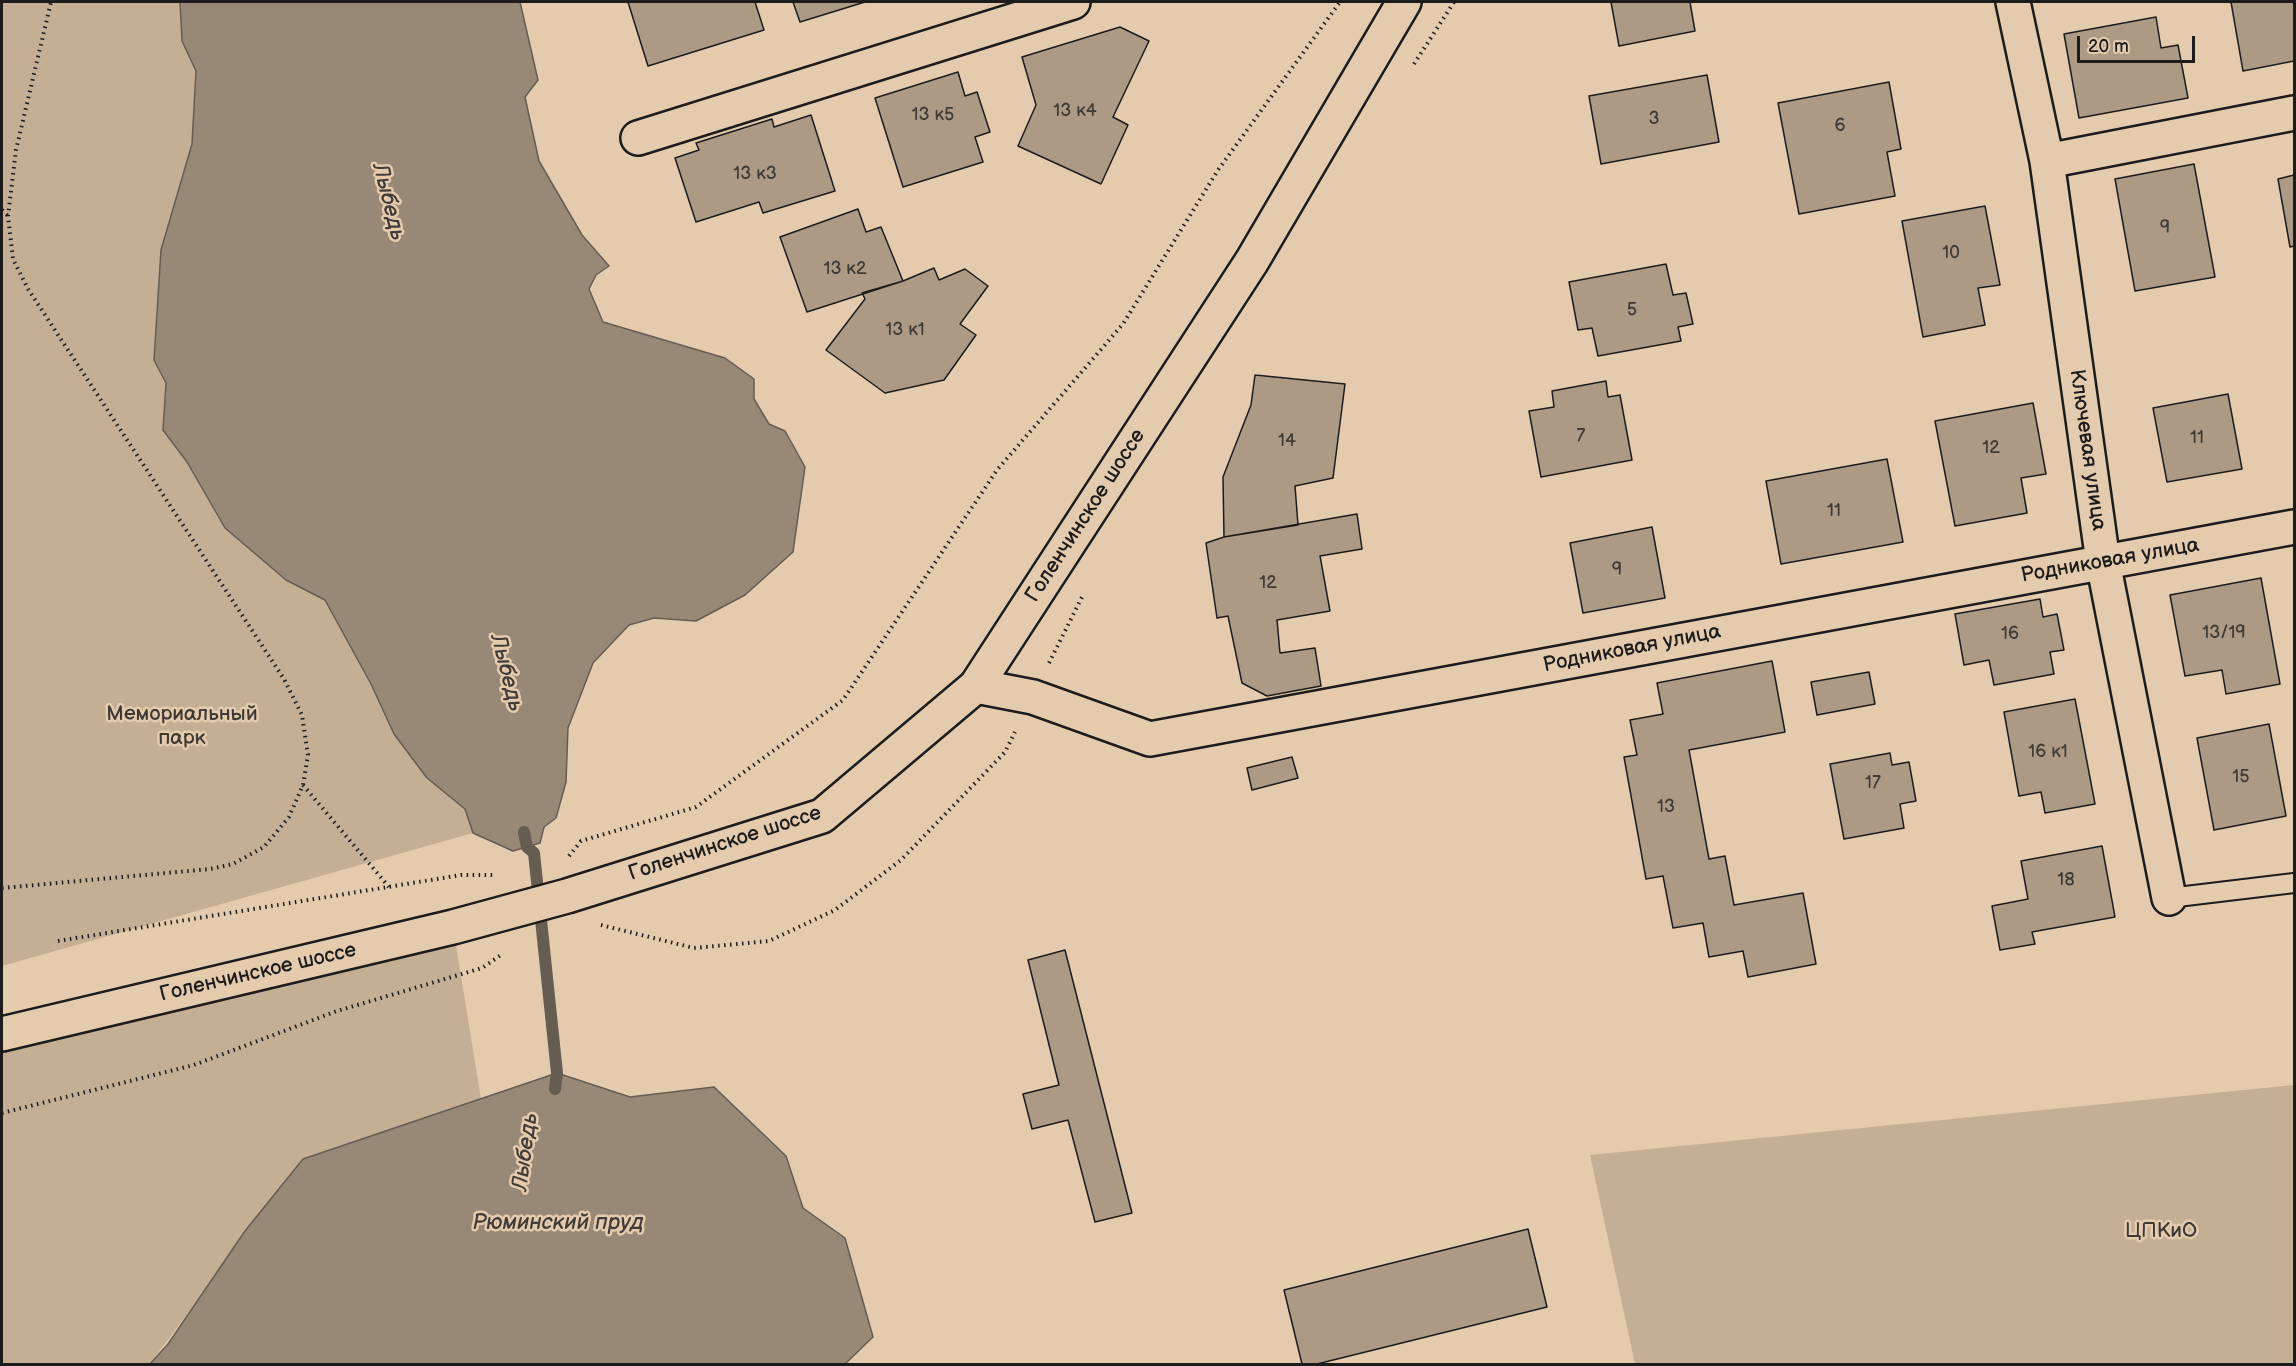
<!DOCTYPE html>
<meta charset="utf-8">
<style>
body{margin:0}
#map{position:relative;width:2296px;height:1366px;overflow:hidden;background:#e5cbad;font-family:"Balsamiq Sans",sans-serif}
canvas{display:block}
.frame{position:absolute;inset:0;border:3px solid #1c1c1c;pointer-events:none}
.scale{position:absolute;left:2077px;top:36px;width:118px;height:27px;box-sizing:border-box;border:3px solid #1c1c1c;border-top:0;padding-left:8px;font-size:18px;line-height:21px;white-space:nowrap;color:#1c1c1c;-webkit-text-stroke:4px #e5cbad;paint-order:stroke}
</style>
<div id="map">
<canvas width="2296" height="1366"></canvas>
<div class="frame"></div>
<div class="scale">20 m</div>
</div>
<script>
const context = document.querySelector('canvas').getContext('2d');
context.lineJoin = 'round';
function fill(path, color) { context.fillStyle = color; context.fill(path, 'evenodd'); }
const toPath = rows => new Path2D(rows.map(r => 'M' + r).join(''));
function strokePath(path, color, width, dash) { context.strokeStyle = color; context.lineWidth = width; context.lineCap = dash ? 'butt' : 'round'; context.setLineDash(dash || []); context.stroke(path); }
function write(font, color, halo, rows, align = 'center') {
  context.font = font + ' "Balsamiq Sans",sans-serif'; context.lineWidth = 5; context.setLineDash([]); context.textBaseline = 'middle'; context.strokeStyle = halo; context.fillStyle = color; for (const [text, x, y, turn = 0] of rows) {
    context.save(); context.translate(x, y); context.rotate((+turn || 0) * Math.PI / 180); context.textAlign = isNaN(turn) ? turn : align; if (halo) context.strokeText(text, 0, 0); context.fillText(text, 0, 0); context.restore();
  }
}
fill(toPath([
 [2,2,180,2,182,41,196,71,192,144,161,250,154,360,166,383,164,430,187,462,286,580,325,600,371,684,394,734,427,778,466,809,473,833,2,966],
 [453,927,481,1099,302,1159,150,1364,2,1364,2,1035],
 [2294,1085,2294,1364,1635,1364,1590,1155]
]), '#c4af95');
const water = toPath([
 [180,2,520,2,538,80,525,97,539,161,582,235,609,266,596,275,589,289,603,322,725,358,754,379,754,399,769,424,785,431,805,467,793,552,745,595,696,621,654,618,629,625,593,663,568,728,566,782,556,818,544,827,540,843,513,851,473,833,465,809,427,778,394,734,371,684,325,600,286,580,225,528,187,462,163,430,166,383,154,360,161,250,192,144,196,71,182,41,180,2],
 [557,1073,630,1097,714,1087,786,1156,803,1208,845,1238,873,1337,845,1364,150,1364,168,1344,245,1231,303,1159,557,1073]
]);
fill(water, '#988876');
strokePath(water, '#665d52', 1.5);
strokePath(toPath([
 [524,832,527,847,534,853,557,1073,555,1089]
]), '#665d52', 12);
const building = toPath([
 [628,2,755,2,764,30,648,66,628,2],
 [793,2,865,2,800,22,793,2],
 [1611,2,1690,2,1695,31,1619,46,1611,2],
 [2231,2,2294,2,2294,61,2243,71,2231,2],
 [2156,17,2161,48,2178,45,2188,98,2079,118,2064,34,2156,17],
 [1120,27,1149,41,1113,117,1128,125,1101,184,1018,146,1036,105,1022,57,1120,27],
 [958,72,965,96,977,92,990,132,975,137,983,162,903,187,875,98,958,72],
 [1707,75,1719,142,1601,164,1589,96,1707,75],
 [1889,82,1901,149,1887,152,1895,196,1799,214,1778,103,1889,82],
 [811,115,835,191,763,213,759,202,696,222,675,158,699,150,696,143,772,119,774,127,811,115],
 [2194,164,2215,277,2135,291,2115,179,2194,164],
 [2294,175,2294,246,2290,247,2278,179,2294,175],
 [1985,206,2000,285,1978,288,1985,325,1923,337,1902,221,1985,206],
 [858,209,866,232,881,227,903,281,807,312,780,237,858,209],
 [1666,264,1673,295,1686,293,1693,324,1678,327,1681,341,1598,356,1592,328,1578,330,1569,282,1666,264],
 [934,268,939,280,965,269,988,286,960,324,976,335,944,380,885,393,826,350,865,299,862,293,903,281,934,268],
 [1255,375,1345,384,1333,478,1295,486,1298,525,1224,537,1223,477,1251,405,1255,375],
 [1606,381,1608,397,1620,395,1632,460,1541,477,1529,411,1554,407,1552,391,1606,381],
 [2228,394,2242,469,2167,482,2153,408,2228,394],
 [2033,403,2046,474,2021,478,2027,513,1955,526,1935,421,2033,403],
 [1887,459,1903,542,1781,564,1766,481,1887,459],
 [1357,514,1362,549,1320,556,1330,611,1277,620,1280,653,1315,648,1321,686,1267,696,1242,683,1228,616,1217,618,1206,543,1224,537,1357,514],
 [1652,527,1665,598,1583,613,1570,543,1652,527],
 [2261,578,2280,684,2226,694,2222,670,2185,676,2170,595,2261,578],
 [2040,599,2043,617,2057,614,2064,650,2050,652,2054,674,1994,685,1989,660,1964,665,1955,614,2040,599],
 [1772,661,1785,732,1689,750,1709,859,1725,856,1734,905,1803,893,1816,964,1748,977,1743,951,1709,957,1703,923,1673,928,1663,876,1646,879,1624,757,1637,755,1630,720,1663,714,1657,683,1772,661],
 [1869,672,1875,704,1817,715,1811,682,1869,672],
 [2075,699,2095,804,2045,813,2041,792,2019,796,2004,712,2075,699],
 [2269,724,2286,816,2214,830,2197,738,2269,724],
 [1890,753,1892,765,1909,762,1916,801,1900,804,1904,828,1844,839,1830,764,1890,753],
 [1292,757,1298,778,1252,790,1247,768,1292,757],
 [2102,846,2115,917,2032,932,2035,944,2000,950,1992,906,2028,899,2021,861,2102,846],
 [1065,950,1132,1213,1095,1222,1068,1120,1032,1129,1023,1094,1059,1085,1028,960,1065,950],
 [1528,1229,1547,1307,1317,1364,1302,1364,1284,1290,1528,1229]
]);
fill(building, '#ad9a85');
strokePath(building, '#1c1c1c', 1.5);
const lane = toPath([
 [2169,898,2294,883]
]);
const street = toPath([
 [2013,2,2047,161,2103,562,2169,898],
 [638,138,1073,2],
 [2047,161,2294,113],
 [976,686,1033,697,1150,739,2294,527]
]);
const secondary = toPath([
 [2,1034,453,927,567,896,822,816,976,686,1252,261,1404,2]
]);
strokePath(lane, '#1c1c1c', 22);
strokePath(street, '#1c1c1c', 38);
strokePath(secondary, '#1c1c1c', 38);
strokePath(toPath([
 [1414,64,1454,2],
 [2,210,8,216],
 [1049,663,1083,595],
 [303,785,389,887],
 [569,856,581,841,696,807,843,700,997,470,1123,324,1218,170,1340,2],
 [2,888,210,869,233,864,264,847,289,817,303,785,308,755,302,715,284,679,28,289,13,259,8,216,16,150,51,2],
 [601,925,694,948,769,941,835,910,901,860,1005,752,1015,732],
 [58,941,461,875,496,875],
 [2,1113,194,1065,337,1011,482,968,501,955]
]), '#1c1c1c', 4, [1.5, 4.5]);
strokePath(lane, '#e5cbad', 18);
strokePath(street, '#e5cbad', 33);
strokePath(secondary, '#e5cbad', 33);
write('18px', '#403c36', null, [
 ["13 к4",1075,111],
 ["13 к5",933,115],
 ["3",1654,119],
 ["6",1840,126],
 ["13 к3",755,174],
 ["9",2165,228],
 ["10",1951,253],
 ["13 к2",845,269],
 ["5",1632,310],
 ["13 к1",905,330],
 ["7",1581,436],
 ["11",2197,438],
 ["14",1287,441],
 ["12",1991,448],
 ["11",1834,511],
 ["9",1617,570],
 ["12",1268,583],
 ["13/19",2224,633],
 ["16",2010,634],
 ["16 к1",2048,752],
 ["15",2241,777],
 ["17",1873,783],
 ["13",1666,807],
 ["18",2066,880]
]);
write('21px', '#1c1c1c', '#e5cbad', [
 ["Ключевая улица",2087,450,82],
 ["Голенчинское шоссе",1086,516,-57],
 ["Родниковая улица",2110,561,-10],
 ["Родниковая улица",1632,649,-11],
 ["Голенчинское шоссе",725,844,-18],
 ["Голенчинское шоссе",258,973,-13]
]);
write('21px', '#3e3934', '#e5cbad', [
 ["Мемориальный",182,715],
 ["парк",182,739],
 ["ЦПКиО",2161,1232]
]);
write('italic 22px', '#413c37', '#e5cbad', [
 ["Лыбедь",388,202,76],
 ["Лыбедь",506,673,76],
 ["Лыбедь",526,1152,-82],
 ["Рюминский пруд",558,1223]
]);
</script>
